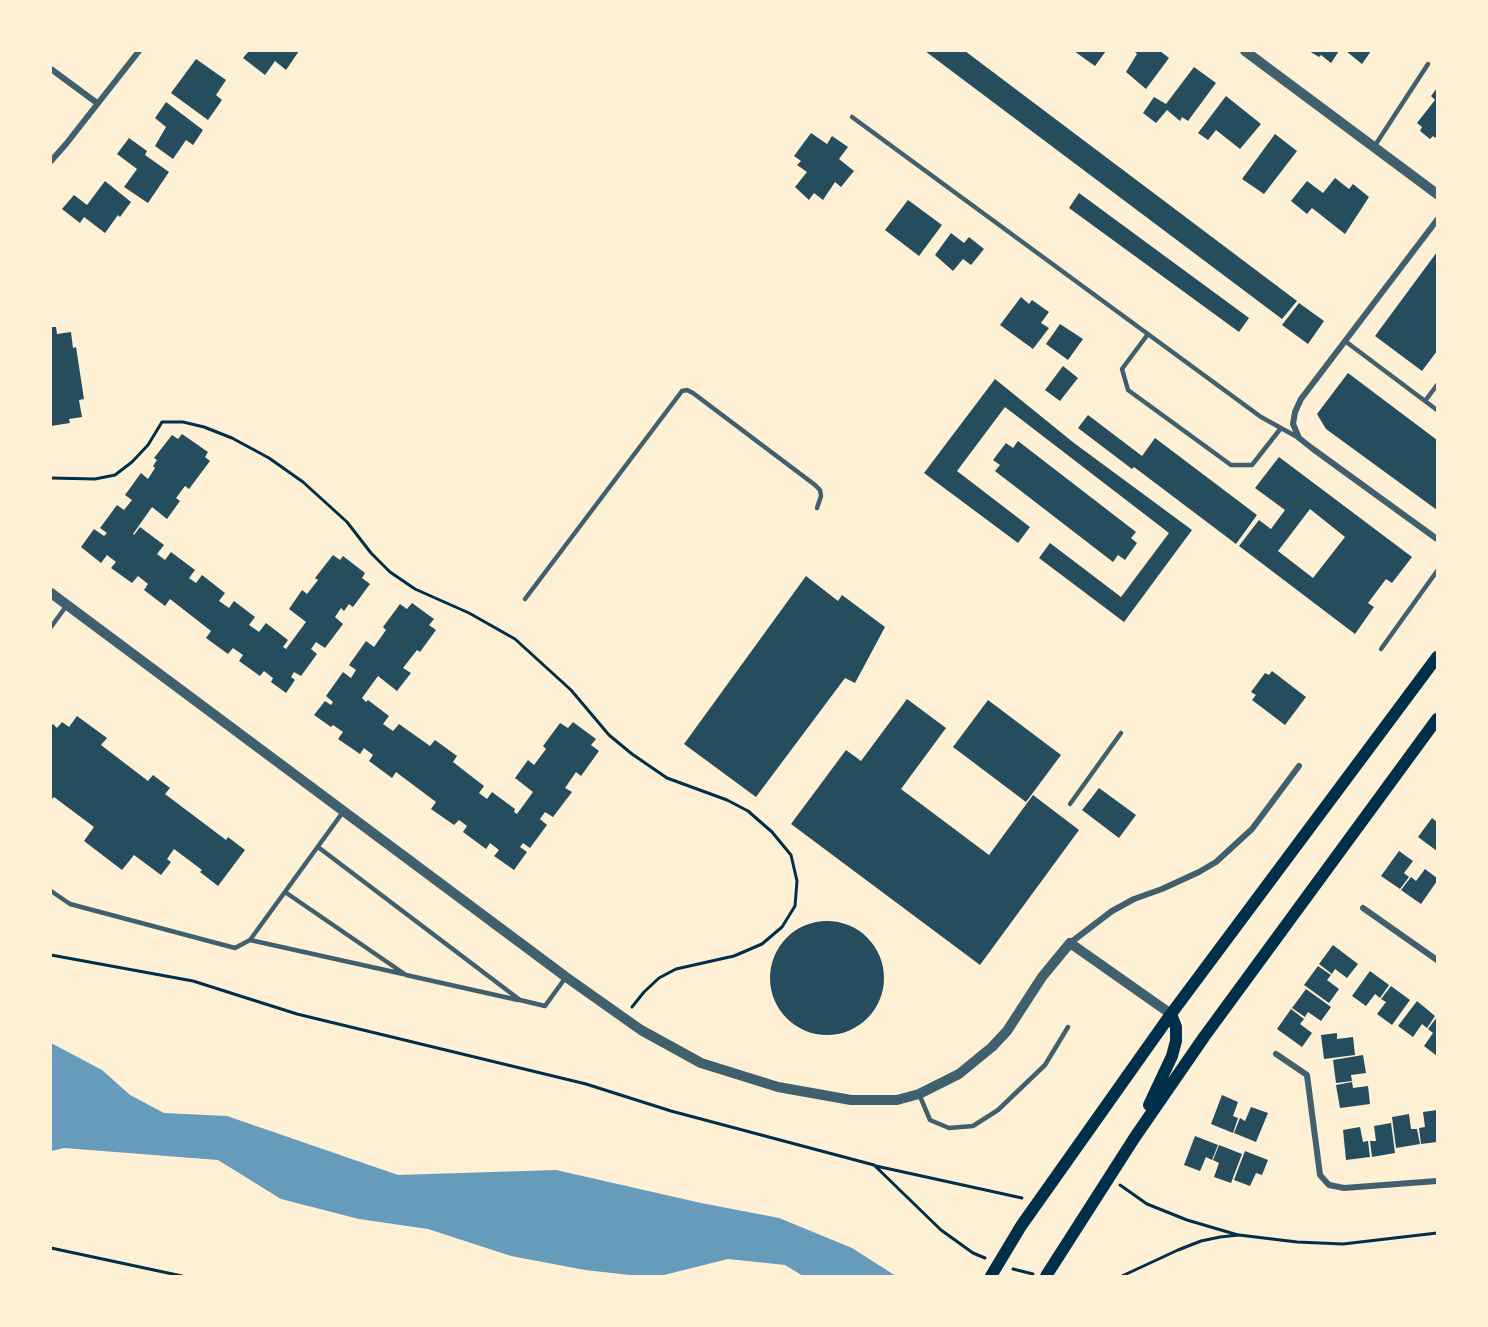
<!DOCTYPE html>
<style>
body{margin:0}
#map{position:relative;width:1488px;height:1327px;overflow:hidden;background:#fdf0d5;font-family:"Varela Round",sans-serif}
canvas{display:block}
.frame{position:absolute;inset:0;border:52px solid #fdf0d5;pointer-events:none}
</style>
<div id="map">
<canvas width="1488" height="1327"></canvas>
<div class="frame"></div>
</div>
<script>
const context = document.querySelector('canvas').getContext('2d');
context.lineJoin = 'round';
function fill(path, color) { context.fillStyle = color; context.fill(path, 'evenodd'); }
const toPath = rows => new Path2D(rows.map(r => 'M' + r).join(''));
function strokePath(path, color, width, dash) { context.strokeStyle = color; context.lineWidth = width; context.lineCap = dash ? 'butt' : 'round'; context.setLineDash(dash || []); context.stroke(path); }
fill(toPath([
 [51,1043,102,1070,130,1095,164,1113,227,1116,398,1175,556,1170,701,1203,779,1218,852,1248,896,1276,803,1276,785,1265,728,1259,660,1276,639,1276,585,1270,511,1256,428,1229,359,1219,281,1199,218,1160,64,1148,51,1151]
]), '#669bbc');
fill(toPath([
 [249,51,299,51,286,70,275,61,265,75,243,58],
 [925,51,965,51,1297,301,1282,319],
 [1074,51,1106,51,1095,66],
 [1134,51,1160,51,1169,58,1146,89,1126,72,1137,54],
 [1309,51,1339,51,1331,63,1321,55,1319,57],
 [1346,51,1371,51,1362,64],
 [196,59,226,80,216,95,222,100,208,120,171,93],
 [1194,67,1216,83,1188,121,1182,117,1180,121,1167,110,1156,123,1143,113,1154,97,1166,104],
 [1437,88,1437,135,1435,138,1433,136,1430,139,1420,131,1422,127,1417,123,1435,100,1431,96],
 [1226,96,1261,124,1240,149,1216,130,1208,140,1198,133],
 [166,102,203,130,193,145,186,140,173,159,155,146,166,127,155,118],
 [811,133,827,144,832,136,848,147,839,159,854,171,841,187,835,182,823,200,814,193,809,200,795,187,807,172,797,165,801,161,794,156],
 [1275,134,1297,151,1264,194,1242,179],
 [129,138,147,151,145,155,169,172,148,203,124,187,137,169,117,154],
 [1335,178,1349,189,1353,184,1369,197,1345,234,1312,208,1307,214,1291,201,1307,181,1323,193],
 [105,181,131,202,120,217,118,215,105,233,84,217,80,223,62,209,74,195,87,205],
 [1079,193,1249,318,1239,332,1069,208],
 [908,200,942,225,919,256,885,230],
 [951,233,964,243,969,237,984,249,971,265,963,259,953,271,935,255],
 [1437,252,1437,351,1422,371,1375,336],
 [1021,297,1029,304,1032,300,1049,312,1041,323,1049,328,1033,349,1000,325],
 [1299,303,1324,321,1308,344,1282,325],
 [1060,324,1083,339,1068,360,1046,344],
 [51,327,56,327,57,334,71,332,73,348,76,347,84,399,79,400,82,417,69,419,70,423,51,426],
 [1063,366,1078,378,1060,401,1045,390],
 [1348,373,1437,440,1437,510,1326,429,1317,414],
 [995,379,1074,443,1192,530,1124,622,1039,558,1050,543,1121,597,1169,533,1005,407,957,471,1030,527,1018,543,924,473],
 [1088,415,1142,456,1155,438,1257,515,1236,544,1134,467,1132,469,1078,428],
 [182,434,208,452,205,457,210,461,189,489,185,486,176,498,180,501,167,519,152,507,133,534,134,535,140,527,164,545,157,554,165,560,171,552,195,570,189,578,196,583,202,575,225,593,219,601,229,608,234,601,255,617,249,625,259,632,266,623,288,640,283,647,286,649,306,622,289,609,302,590,307,594,318,580,315,578,333,555,340,560,343,556,365,573,362,578,370,584,353,607,349,604,344,611,341,608,335,617,343,624,325,648,316,642,311,649,317,654,301,676,294,672,291,677,295,680,286,693,271,682,273,678,264,671,260,676,239,661,243,655,233,648,228,654,206,638,211,631,170,599,165,606,144,590,148,584,138,576,132,583,111,568,116,562,107,555,101,563,81,547,94,529,104,536,107,533,100,528,117,505,124,510,132,500,125,495,141,473,148,479,155,468,153,466,157,460,154,458,172,435,178,439],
 [1018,441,1136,532,1131,538,1137,543,1125,560,1118,555,1113,562,995,471,1000,465,993,460,1006,443,1013,448],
 [1279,457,1412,557,1392,583,1386,579,1368,603,1374,607,1355,634,1239,546,1259,520,1271,529,1285,510,1255,488],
 [1310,509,1345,537,1313,578,1278,551],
 [806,576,838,601,842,595,885,627,855,683,845,678,756,797,684,744],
 [412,603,434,619,429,625,436,630,420,652,417,650,403,668,411,673,397,691,378,676,362,698,366,702,368,700,389,716,383,724,393,731,399,724,430,746,435,740,457,756,453,762,484,786,479,793,487,799,492,792,515,809,514,812,517,814,533,792,515,778,528,760,534,765,546,749,543,746,560,723,568,728,573,722,596,739,591,745,599,751,581,776,576,772,565,788,572,792,553,817,545,812,540,819,547,825,530,848,523,843,520,847,527,852,514,870,494,856,499,850,490,843,486,849,463,832,467,826,459,820,454,825,431,809,436,802,396,772,392,778,369,761,373,755,364,748,360,754,338,739,343,732,333,725,331,727,314,715,325,701,331,705,333,702,326,696,343,672,351,678,356,670,349,665,366,641,374,647,386,630,383,627,400,604,407,609],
 [1272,671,1306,697,1285,725,1252,700,1256,695,1251,692,1265,673,1269,675],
 [907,699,946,728,901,789,989,855,1033,795,1079,830,980,965,791,824,846,750,861,761],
 [988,700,1061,755,1026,802,953,747],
 [77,716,107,738,101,745,148,781,153,775,170,788,165,794,226,840,228,837,245,850,218,886,200,872,202,870,174,849,167,859,171,862,161,875,134,855,122,870,84,841,94,827,54,797,51,800,51,726,53,724,57,728,62,722,69,727],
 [1099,788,1136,815,1119,838,1082,810],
 [1432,818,1437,822,1437,851,1418,837],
 [1399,851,1413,861,1404,873,1409,877,1400,889,1381,876],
 [1425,869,1437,878,1437,881,1421,904,1401,890,1411,877,1416,881],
 '770 978a57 57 0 1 1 114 0a57 57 0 1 1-114 0Z',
 [1333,945,1358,964,1347,978,1335,969,1332,974,1319,964],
 [1318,966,1331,975,1327,980,1339,989,1329,1003,1304,985],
 [1370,971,1389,985,1380,998,1375,994,1366,1006,1352,996],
 [1391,986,1410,1000,1392,1025,1377,1014,1386,1002,1381,999],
 [1306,989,1331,1007,1321,1021,1308,1012,1305,1017,1292,1008],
 [1417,1001,1435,1016,1427,1028,1422,1024,1413,1037,1398,1026],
 [1291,1009,1304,1019,1300,1024,1312,1033,1302,1047,1277,1029],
 [1437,1017,1437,1056,1424,1046,1433,1033,1428,1029],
 [1337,1033,1337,1039,1353,1037,1355,1055,1324,1059,1321,1035],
 [1363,1055,1366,1073,1351,1075,1352,1081,1336,1083,1333,1060],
 [1352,1082,1353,1088,1368,1086,1370,1104,1340,1108,1336,1085],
 [1222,1095,1238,1102,1233,1116,1238,1118,1233,1133,1211,1124],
 [1251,1107,1268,1113,1256,1142,1234,1133,1240,1118,1245,1121],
 [1437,1110,1437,1142,1421,1144,1419,1128,1425,1127,1423,1112],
 [1409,1114,1411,1129,1417,1129,1420,1144,1396,1148,1392,1117],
 [1391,1123,1395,1153,1372,1157,1370,1141,1376,1141,1374,1126],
 [1360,1127,1363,1142,1368,1141,1370,1157,1346,1160,1343,1130],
 [1195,1136,1218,1145,1212,1160,1206,1157,1200,1171,1184,1165],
 [1219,1145,1242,1154,1231,1183,1214,1177,1219,1163,1213,1160],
 [1245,1151,1268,1160,1262,1175,1256,1173,1250,1186,1234,1180]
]), '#264d5e');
strokePath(toPath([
 [51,478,95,479,115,475,132,462,148,445,162,422,183,422,204,427,232,438,269,458,303,482,347,522,371,553,390,572,415,589,469,613,515,639,571,690,609,735,632,754,667,778,727,800,748,811,772,832,791,855,797,881,795,906,782,927,762,944,734,956,676,969,659,978,644,992,632,1007],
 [51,955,193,981,297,1014,586,1084,671,1111,874,1165,941,1230,973,1253,985,1258],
 [876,1166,1022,1198],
 [1120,1185,1147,1204,1187,1220,1238,1235],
 [51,1248,182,1276],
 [1013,1269,1033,1274],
 [1122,1276,1178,1250,1201,1241,1220,1237,1239,1235,1297,1242,1343,1244,1437,1233]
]), '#003049', 3);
strokePath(toPath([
 [852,117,1261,417,1299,438],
 [1374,147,1428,64],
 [1148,334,1122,369,1128,390,1231,465,1252,465,1281,428],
 [1345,341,1425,401],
 [1437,385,1425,401,1437,410],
 [525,599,682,391,687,390,693,393,815,485,820,490,821,496,817,508],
 [51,627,67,605],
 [1381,649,1437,571],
 [1070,804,1121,733],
 [318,847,520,1000,545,1006,566,977],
 [51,891,70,904,235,948,250,940,343,812],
 [285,892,406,975,518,1000],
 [250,940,403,974],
 [919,1094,930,1120,949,1128,973,1126,998,1110,1045,1065,1068,1027]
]), '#3f606c', 4.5);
strokePath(toPath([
 [51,69,97,103],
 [51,161,66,144,139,51],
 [1437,220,1301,399,1295,412,1293,424,1299,438,1313,449,1437,539],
 [1363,908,1437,960],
 [1070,943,1112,911,1134,899,1162,889,1199,872,1216,862,1252,829,1299,766],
 [1276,1054,1307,1075,1320,1175,1329,1185,1344,1188,1437,1181]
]), '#3f606c', 6);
strokePath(toPath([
 [1245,51,1437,194],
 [51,593,566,977,641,1030,701,1063,778,1087,851,1100,897,1100,919,1094,959,1074,992,1047,1007,1031,1042,977,1070,943,1171,1014]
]), '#3f606c', 10);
strokePath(toPath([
 [1149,1105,1172,1056,1176,1041,1176,1027,1171,1014],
 [991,1276,1021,1226,1171,1014,1437,657],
 [1046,1276,1135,1137,1204,1037,1437,719]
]), '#003049', 12);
</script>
